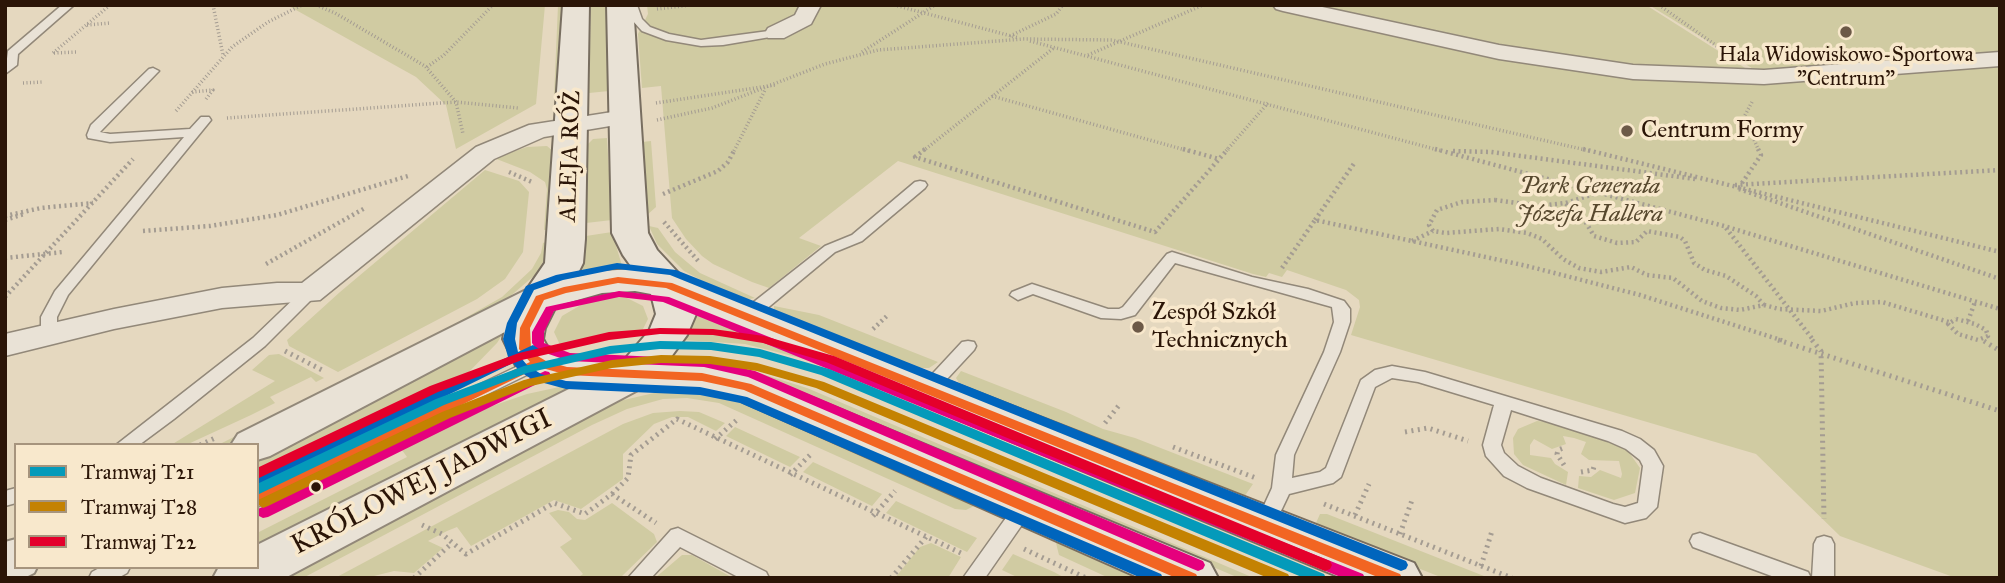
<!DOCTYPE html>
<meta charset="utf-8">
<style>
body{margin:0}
#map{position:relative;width:2005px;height:583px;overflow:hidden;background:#e5d8bf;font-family:"IM FELL Great Primer",serif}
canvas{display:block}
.frame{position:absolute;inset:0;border:7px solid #2b1507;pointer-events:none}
.legend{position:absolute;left:14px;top:443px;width:245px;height:126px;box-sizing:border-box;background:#f8e8cc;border:2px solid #a6947d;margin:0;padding:9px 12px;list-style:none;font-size:21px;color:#2b1507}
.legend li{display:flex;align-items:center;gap:14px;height:35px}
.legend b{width:35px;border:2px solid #a6947d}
</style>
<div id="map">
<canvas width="2005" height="583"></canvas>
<div class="frame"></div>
<ul class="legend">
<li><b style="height:9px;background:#049aba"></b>Tramwaj T21</li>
<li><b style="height:9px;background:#c48202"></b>Tramwaj T28</li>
<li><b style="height:9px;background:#e4002b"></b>Tramwaj T22</li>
</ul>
</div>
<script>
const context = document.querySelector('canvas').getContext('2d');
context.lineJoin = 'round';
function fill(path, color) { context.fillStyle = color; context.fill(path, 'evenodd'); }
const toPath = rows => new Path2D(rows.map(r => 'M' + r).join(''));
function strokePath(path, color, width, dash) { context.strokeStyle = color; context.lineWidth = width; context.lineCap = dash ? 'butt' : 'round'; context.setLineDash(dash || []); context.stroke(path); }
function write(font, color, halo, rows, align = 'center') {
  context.font = font + ' "IM FELL Great Primer",serif'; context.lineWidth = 7; context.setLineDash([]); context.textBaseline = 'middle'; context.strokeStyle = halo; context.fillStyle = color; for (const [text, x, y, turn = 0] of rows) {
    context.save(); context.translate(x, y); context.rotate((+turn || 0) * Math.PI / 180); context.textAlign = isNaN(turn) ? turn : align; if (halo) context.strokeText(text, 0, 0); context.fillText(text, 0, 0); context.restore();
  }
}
fill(toPath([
 [287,5,545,5,536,104,456,149,446,105,416,77],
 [558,5,564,5,558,96,554,97],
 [591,5,607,5,609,91,589,93],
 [647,5,1646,5,1753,73,1791,69,1755,70,1649,5,2000,5,2000,578,1956,578,1840,536,1756,454,1351,335,1360,307,1359,300,1346,290,1287,270,1282,277,1269,273,1266,277,1253,274,898,161,799,238,821,246,769,288,752,282,713,264,702,256,686,239,672,218,661,86,642,88,638,34,648,14],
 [607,138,612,220,586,223,588,144,593,139],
 [651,141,656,207,647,215,642,142],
 [547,146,554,152,549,229,544,230,547,189,545,182,530,172,494,158,527,147],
 [485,170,519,181,529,192,523,252,505,279,477,299,338,372,289,346,287,340,340,292],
 [649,226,658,228,675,252,700,273,755,298,743,300,729,295,684,271,657,244],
 [612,232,623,269,582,275,586,236],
 [548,241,546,257,535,275,500,305,301,408,226,445,218,445,430,338,502,297,532,269,541,253,543,243],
 [611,296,627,298,643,306,648,319,641,333,561,347,554,332,562,316,586,302],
 [774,306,819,315,938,362,929,368,914,368,780,314,774,310],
 [696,311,700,311,815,358,812,361,745,344,683,340],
 [504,332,497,343,466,375,430,399,382,425,374,415,257,470,257,457],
 [279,354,324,378,316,382,311,377,270,397,275,403,251,415,186,445,171,445,275,381,252,370,269,355],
 [746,369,807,388,1254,578,1239,578],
 [961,371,1066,412,1103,429,1135,438,1253,484,1244,497,1124,451,961,386,956,378],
 [564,386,570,388,257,552,257,533,407,457,399,446,469,414,527,394],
 [697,391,726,396,749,404,978,504,966,510,955,509,719,403,687,398,663,399,627,409,592,425,303,578,273,578,615,402,654,393],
 [680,411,699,412,725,423,716,431,688,417,672,417,654,424,623,454,623,479,581,509,554,500,471,546,457,527,447,531,428,541,443,548,414,573,394,571,366,578,335,578,623,424,653,413],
 [1537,421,1548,422,1609,441,1628,451,1640,468,1635,493,1614,500,1578,488,1579,476,1591,477,1600,470,1621,478,1622,474,1619,461,1589,460,1581,454,1586,442,1574,438,1563,436,1566,444,1552,449,1534,439,1530,445,1530,455,1551,458,1555,464,1568,472,1566,485,1523,465,1514,454,1513,438,1518,429],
 [735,427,800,457,790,467,726,436],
 [813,462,882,494,872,506,803,472],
 [896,501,977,538,967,552,886,513],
 [612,503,654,534,657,542,620,578,577,578,583,574,560,547,572,539,549,513,558,510,569,512,577,519,585,520],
 [1320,514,1327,514,1489,578,1443,578,1319,529,1316,523],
 [1055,539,1144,578,1109,578,1059,555],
 [931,543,961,557,948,578,895,578,920,547],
 [1013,554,1054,572,1065,578,1019,578,1002,570],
 [682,555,692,555,733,578,655,578]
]), '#d0cba2');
const service = toPath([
 [62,5,74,5,18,54,17,65,5,74,8,51,62,5],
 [627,5,637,5,642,19,650,27,669,34,701,40,776,30,781,33,776,36,723,45,701,46,666,40,642,31,632,20,627,5],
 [153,68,159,71,157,73,100,132,110,134,190,129,201,117,209,117,211,120,68,295,57,317,57,334,55,338,43,338,41,334,41,317,55,291,184,137,110,142,88,138,87,135,91,125,149,69,153,68],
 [920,181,925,182,927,185,925,188,862,241,835,252,753,320,741,320,739,316,741,312,825,246,852,235,915,182,920,181],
 [1172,252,1252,277,1308,289,1344,301,1350,309,1350,322,1340,352,1294,455,1292,478,1320,472,1326,468,1361,380,1375,370,1392,366,1425,372,1622,431,1640,439,1654,450,1663,466,1657,507,1646,518,1625,523,1527,488,1504,476,1486,456,1483,445,1494,405,1418,382,1392,378,1375,387,1341,477,1333,483,1289,494,1272,530,1265,533,1258,530,1255,525,1272,488,1276,455,1324,352,1334,322,1332,307,1175,263,1135,315,1121,319,1101,318,1033,294,1018,300,1010,295,1012,292,1032,284,1108,309,1119,309,1123,307,1167,254,1172,252],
 [1511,410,1608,441,1626,449,1640,460,1643,466,1638,503,1625,507,1613,504,1541,478,1518,466,1504,453,1501,445,1511,410],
 [309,288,317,293,315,296,265,346,174,419,139,445,116,445,253,338,303,290,309,288],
 [968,341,974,342,976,346,974,350,934,393,922,393,919,389,922,385,962,342,968,341],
 [539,356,548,362,545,366,257,507,257,491,539,356],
 [16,488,16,503,5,506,5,491,16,488],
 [1025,499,1032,501,1035,506,985,578,963,578,1018,501,1025,499],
 [678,528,766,572,769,578,740,578,680,547,651,578,628,578,671,530,678,528],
 [1700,533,1808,572,1811,578,1777,578,1693,547,1690,541,1693,535,1700,533],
 [1824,536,1831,538,1834,544,1834,578,1812,578,1814,544,1817,538,1824,536],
 [101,567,130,567,127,573,118,578,89,578,92,572,101,567]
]);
const minor = toPath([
 [800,5,821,5,811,24,784,38,768,38,765,33,768,28,795,15,800,5],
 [1273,5,1313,5,1499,45,1633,65,1764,70,2000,52,2000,66,1764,84,1633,79,1499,59,1283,11,1276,9,1273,5],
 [625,110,634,112,637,117,634,122,544,137,494,159,320,300,222,308,114,329,5,356,5,334,114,309,222,288,277,283,302,283,476,147,529,125,625,110]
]);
const tertiary = toPath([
 [540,286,554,290,559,298,554,306,270,456,257,460,257,445,231,445,238,434,526,290,540,286],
 [636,359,651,363,657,373,651,383,285,578,213,578,219,567,257,567,257,545,621,363,636,359],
 [16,539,16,567,37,567,34,573,24,578,5,578,5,542,16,539]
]);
const secondary = toPath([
 [563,5,589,5,585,239,583,263,576,277,601,271,633,269,623,255,612,233,607,5,633,5,648,233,657,250,682,277,1414,563,1422,578,1342,578,694,310,696,314,687,335,668,361,717,365,762,377,1210,563,1218,578,1140,578,732,397,683,389,567,385,527,374,517,368,503,339,505,328,521,298,545,263,563,5],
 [635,291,651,294,656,314,649,331,625,359,567,357,549,350,543,339,545,328,556,306,602,293,635,291]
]);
strokePath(service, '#928879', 3);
strokePath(minor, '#928879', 3);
strokePath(tertiary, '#928879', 4);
strokePath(secondary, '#786e60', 4);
strokePath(toPath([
 [213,5,223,55],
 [316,5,335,13,425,66,456,102,463,134],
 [894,5,1019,38],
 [1659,5,1721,49],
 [657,9,691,5],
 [87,25,110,23],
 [1010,36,1056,14,1063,5],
 [1030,41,1442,151],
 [862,52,935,5],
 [53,53,110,5],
 [54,53,77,52],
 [1088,55,1203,5],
 [427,67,444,55,493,5],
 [23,83,43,82],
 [192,92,213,90,206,99],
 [992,96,1189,151],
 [1752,102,1744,117,1759,151],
 [656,103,775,85],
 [176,111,232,47,268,22,302,5],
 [227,118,456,102,518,108],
 [657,120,712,108,825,64,878,50,1024,39,1112,40,1590,151],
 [734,151,765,90],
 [923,151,1055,47],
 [1226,151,1268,103]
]), '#a49c92', 3.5, [1, 2.5]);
strokePath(toPath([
 [925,149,915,157,1155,232,1228,149],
 [1183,149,1219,159],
 [1435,149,1724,226,2000,309],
 [1583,149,2000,252],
 [1453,151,1491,152,1695,179],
 [509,172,532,182],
 [1742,183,1761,155,1758,149],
 [1735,185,2000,170],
 [1739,189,2000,279],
 [663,194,718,171,728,162,735,149],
 [1495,200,1538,206,1565,203,1582,216,1594,236,1617,243,1636,242,1647,231,1680,237,1685,241,1694,263,1705,270,1726,276,1756,296,1764,305,1740,310,1721,308,1702,301,1673,278,1647,275,1631,267,1601,272,1579,268,1563,259,1542,239,1527,233,1499,229,1446,233,1433,231,1429,225,1437,210,1462,202,1495,200],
 [1566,203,1597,193],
 [5,216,41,208,93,203],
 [5,220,24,214],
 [1315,220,1355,162],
 [664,222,700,263],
 [1726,228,1814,341],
 [143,231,210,226,277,215,408,176],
 [1412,241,1433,231],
 [5,258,63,252],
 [266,264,365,208],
 [1282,268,1315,220,1527,266,1640,295,1784,341],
 [5,297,133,159],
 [1764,305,1779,309,1821,311,1855,303,1882,302,1949,322],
 [1956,319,1975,324,1986,330,1988,336,1978,340,1958,334,1948,324,1956,319],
 [1968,321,1975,302],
 [873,329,889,314]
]), '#a49c92', 4.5, [2, 3.5]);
strokePath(toPath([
 [1778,340,2000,411],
 [1812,340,1821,351,1824,519],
 [1984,341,2000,351],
 [285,351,324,371],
 [1105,423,1120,404],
 [1405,432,1428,428,1468,441],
 [715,439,738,419],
 [200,445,215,438],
 [1173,447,1256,478],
 [1564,465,1557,454,1558,450,1566,447],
 [1581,472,1593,470,1595,463],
 [790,475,812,453],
 [612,494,628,478,631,455,677,419,961,553],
 [1324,504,1512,578],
 [1355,515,1369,484],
 [873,516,895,491],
 [422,525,442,534,466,554,554,503,585,514,612,494,656,523],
 [1400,534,1412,500],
 [1024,549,1086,578],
 [1481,566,1492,531],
 [414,578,452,543],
 [891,578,926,537]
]), '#a49c92', 5, [2, 4.5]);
fill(service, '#e9e2d6');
fill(minor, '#e9e2d6');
fill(tertiary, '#e9e2d6');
fill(secondary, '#e9e2d6');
fill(toPath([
 [618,277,672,283,1400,574,1402,578,1380,578,666,288,618,283,566,293,544,300,530,328,531,349,536,355,546,361,567,367,702,373,751,384,1196,574,1198,578,1176,578,744,390,702,381,567,375,539,367,257,505,257,494,530,362,519,349,520,328,536,296,564,287,618,277]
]), '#f26522');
fill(toPath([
 [619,291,669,297,1363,574,1365,578,1343,578,663,302,619,297,554,311,544,332,544,343,570,353,704,359,755,371,1203,561,1205,565,1203,569,1198,571,1193,569,748,377,704,367,569,361,537,350,532,343,532,332,546,307,619,291],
 [545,371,549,372,551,375,549,378,268,517,263,518,257,515,258,509,545,371]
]), '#e5007d');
fill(toPath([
 [617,263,676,270,1406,561,1408,565,1406,569,1401,571,1396,569,670,275,617,269,563,280,534,290,517,323,515,339,518,352,533,345,539,349,537,352,522,359,527,365,541,374,566,381,700,387,747,397,1161,574,1163,578,1141,578,740,403,700,395,566,389,533,380,519,371,513,363,257,489,257,478,508,357,503,339,507,323,526,286,556,275,617,263]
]), '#0065bd');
fill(toPath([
 [660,341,711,342,760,349,829,369,1324,574,1326,578,1304,578,821,375,759,357,711,350,660,349,610,354,527,373,444,405,257,495,257,484,436,399,524,366,610,346,660,341]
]), '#049aba');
fill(toPath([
 [661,355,710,356,757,363,824,382,1288,574,1290,578,1268,578,816,388,757,371,710,364,661,363,612,368,531,386,450,418,268,506,263,508,257,504,258,500,442,412,524,380,612,360,661,355]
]), '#c48202');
fill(toPath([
 [660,328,713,329,764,336,834,356,1330,561,1332,565,1330,569,1325,571,1320,569,826,362,763,343,713,335,660,334,609,340,522,360,438,392,257,479,257,468,430,386,519,353,609,332,660,328]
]), '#e4002b');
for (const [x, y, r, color] of [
 [1846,32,7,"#6c5947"],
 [1627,131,7,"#6c5947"],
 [1138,327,7,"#6c5947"],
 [316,487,6,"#2b1507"]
]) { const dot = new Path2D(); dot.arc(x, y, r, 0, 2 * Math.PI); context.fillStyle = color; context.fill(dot); strokePath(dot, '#f8e8cc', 2.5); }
write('21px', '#2b1507', '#f8e8cc', [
 ["Hala Widowiskowo-Sportowa",1846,56],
 ["\"Centrum\"",1846,80]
]);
write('24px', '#2b1507', '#f8e8cc', [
 ["Centrum Formy",1641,131],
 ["Zespół Szkół",1152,313],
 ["Technicznych",1152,341]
], 'left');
write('24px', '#2b1507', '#f8e8cc', [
 ["ALEJA RÓŻ",571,156,-88]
]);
write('italic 24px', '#57482e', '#f8e8cc', [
 ["Park Generała",1590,187],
 ["Józefa Hallera",1590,215]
]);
write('28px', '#2b1507', '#f8e8cc', [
 ["KRÓLOWEJ JADWIGI",422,483,-27]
]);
</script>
